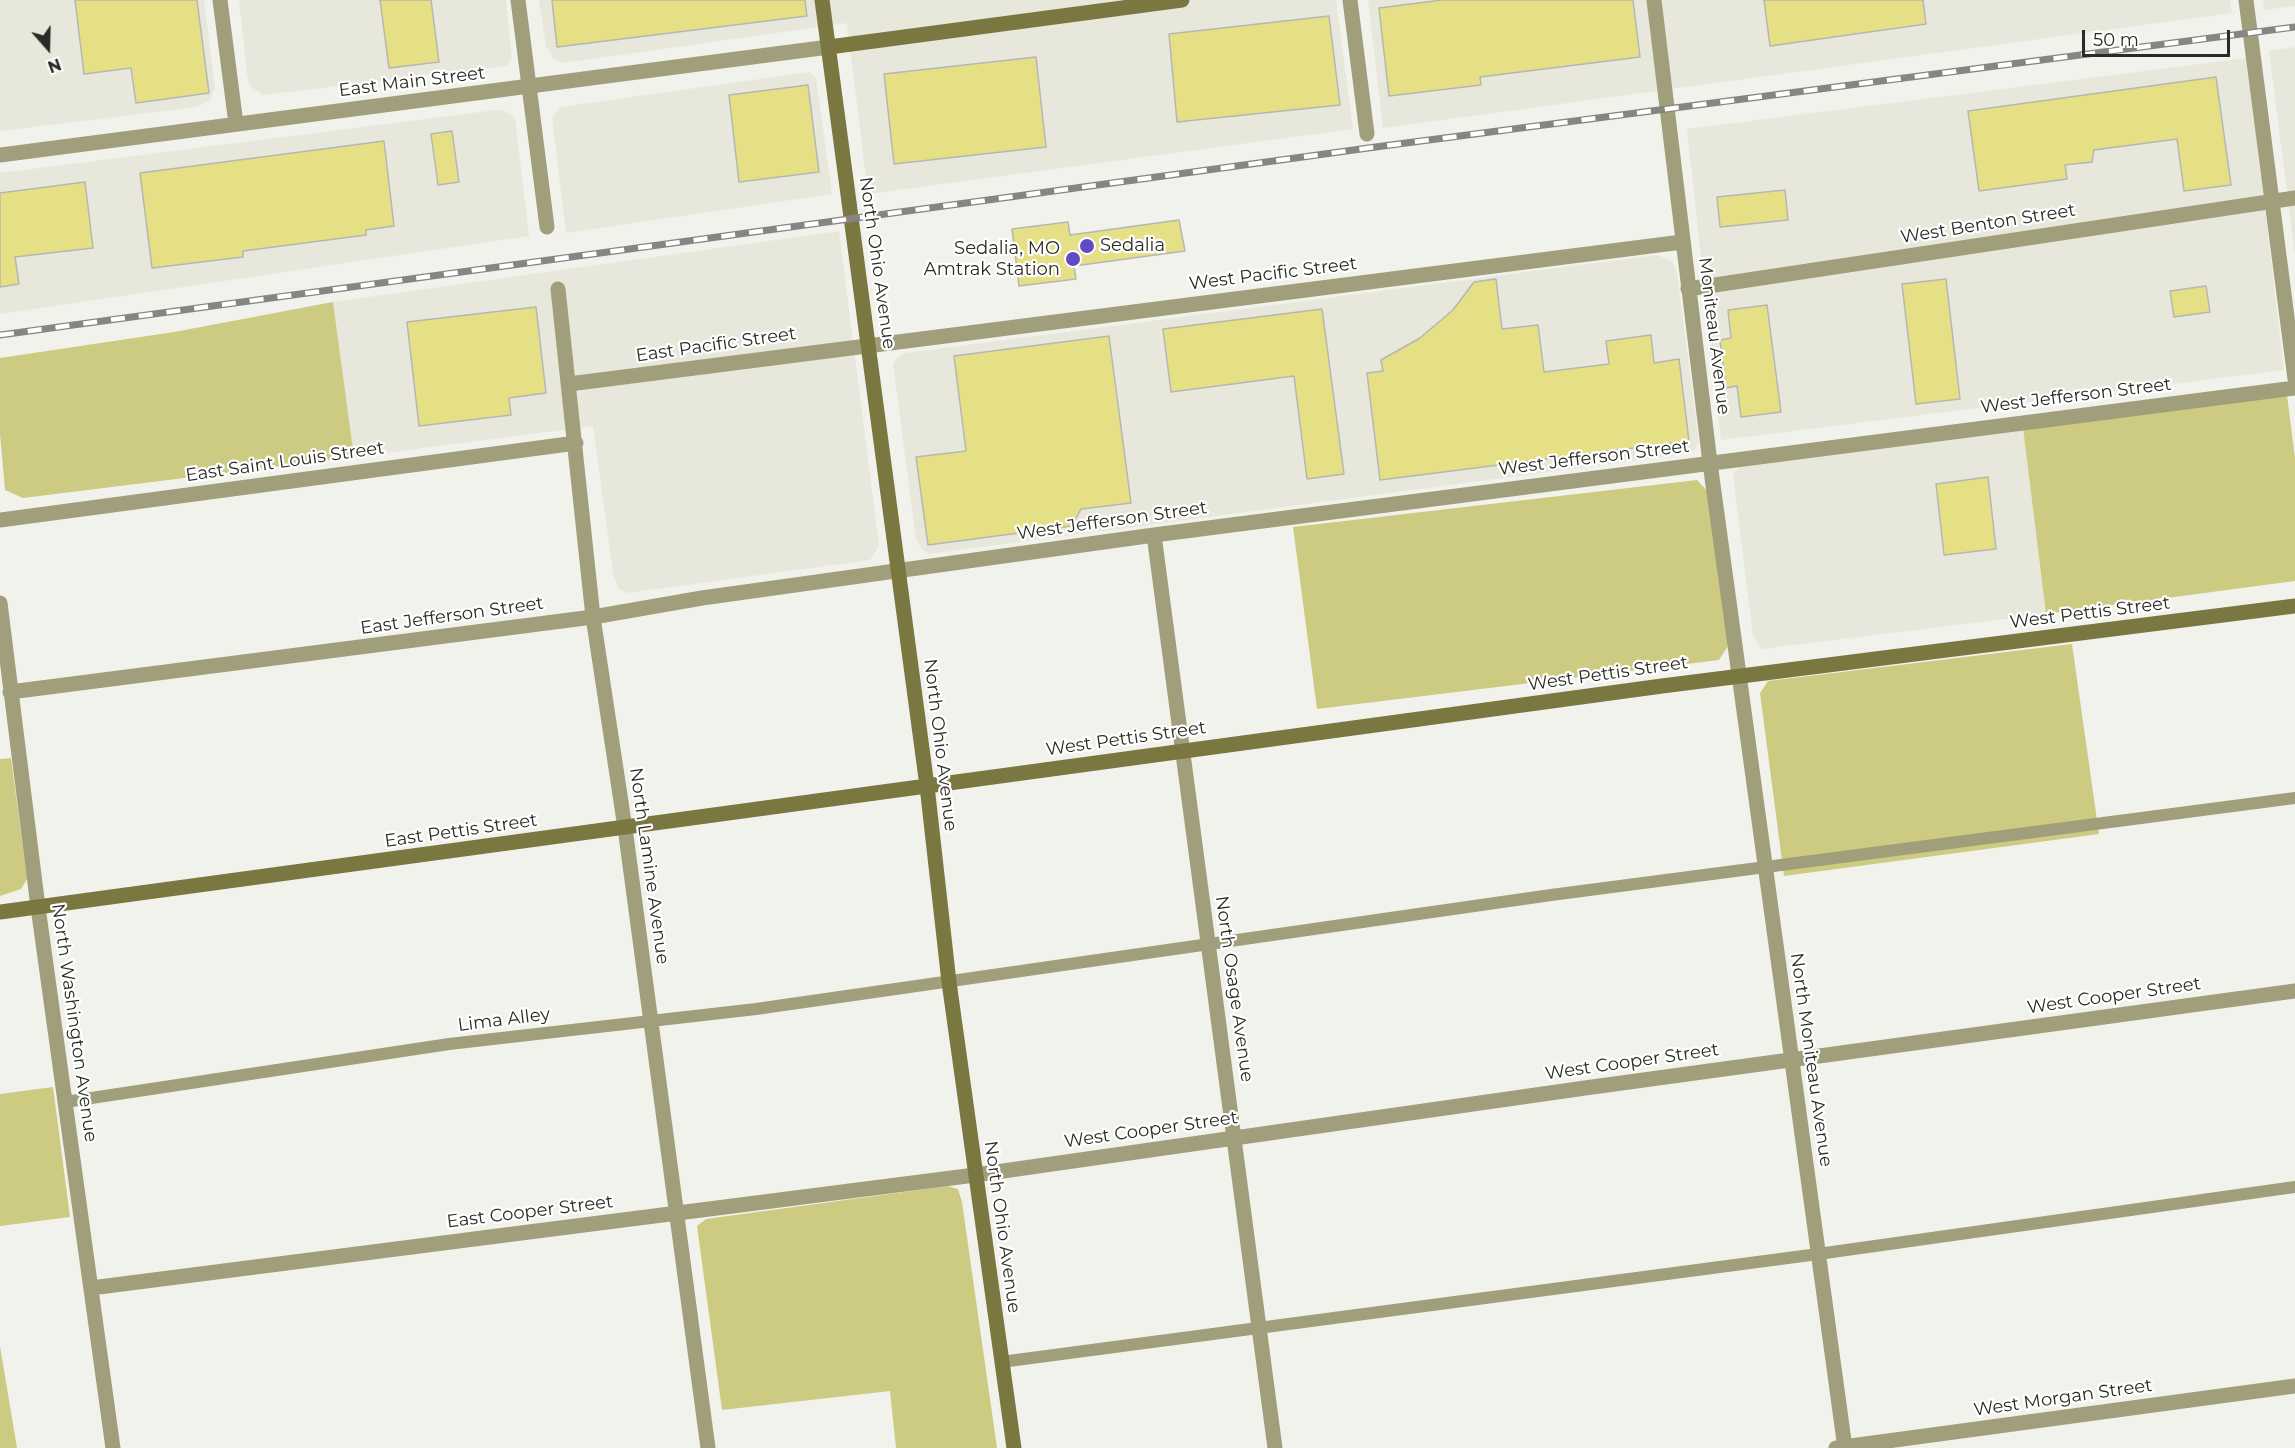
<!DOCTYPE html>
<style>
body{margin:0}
#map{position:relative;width:2295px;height:1448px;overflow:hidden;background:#f2f2ed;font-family:Montserrat,sans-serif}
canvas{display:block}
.north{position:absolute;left:18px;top:18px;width:60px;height:60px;-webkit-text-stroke:4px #fffffe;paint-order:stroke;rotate:160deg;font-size:16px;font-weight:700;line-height:24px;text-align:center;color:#2a2a28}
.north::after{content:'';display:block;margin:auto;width:21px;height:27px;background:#2a2a28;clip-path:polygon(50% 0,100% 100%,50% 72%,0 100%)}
.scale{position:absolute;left:2082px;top:30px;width:148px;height:27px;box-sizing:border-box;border:3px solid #2a2a28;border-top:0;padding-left:8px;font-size:18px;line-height:21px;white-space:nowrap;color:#2a2a28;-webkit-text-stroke:4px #fffffe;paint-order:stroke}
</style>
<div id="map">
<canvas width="2295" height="1448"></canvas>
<div class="north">N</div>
<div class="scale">50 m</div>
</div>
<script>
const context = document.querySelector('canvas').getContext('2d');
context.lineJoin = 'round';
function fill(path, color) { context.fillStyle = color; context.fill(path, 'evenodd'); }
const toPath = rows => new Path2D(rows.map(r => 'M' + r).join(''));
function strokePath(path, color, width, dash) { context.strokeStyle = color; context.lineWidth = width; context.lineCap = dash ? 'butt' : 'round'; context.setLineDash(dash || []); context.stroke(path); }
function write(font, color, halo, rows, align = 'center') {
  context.font = font + ' Montserrat,sans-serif'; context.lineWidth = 4.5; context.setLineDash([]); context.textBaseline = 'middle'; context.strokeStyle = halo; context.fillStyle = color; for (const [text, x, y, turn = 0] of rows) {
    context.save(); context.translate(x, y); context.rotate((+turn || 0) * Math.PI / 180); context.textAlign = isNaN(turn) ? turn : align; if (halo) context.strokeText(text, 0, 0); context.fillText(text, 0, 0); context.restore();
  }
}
fill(toPath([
 [0,0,204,0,215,89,210,100,197,107,0,131],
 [239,0,506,0,512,59,506,66,263,95,250,86,247,74],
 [539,0,1336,0,1353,129,868,194,847,23,563,63,554,59,546,46],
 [1368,0,2230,0,2232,13,1383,128],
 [2263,0,2295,0,2295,6,2264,10],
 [2295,47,2295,255,2269,51],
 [2247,58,2284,370,1721,440,1687,129],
 [810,72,816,78,832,194,566,233,552,117,560,107],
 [496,110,505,111,515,118,529,236,0,314,0,173],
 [839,231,879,546,870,560,627,593,618,588,613,573,593,426,354,457,333,302],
 [1657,255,1672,261,1677,273,1699,442,1695,449,1684,454,929,554,922,549,916,539,893,364,898,357,905,353],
 [2023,428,2046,614,1761,649,1753,636,1733,475,1742,463]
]), '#e7e7db');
fill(toPath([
 [333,302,354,457,23,498,5,490,0,434,0,358,174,332],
 [2287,395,2295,458,2295,581,2046,614,2023,428],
 [1697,480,1711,495,1728,646,1719,660,1317,709,1293,527],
 [2072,644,2099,834,1784,876,1760,693,1768,681],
 [11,758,27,879,21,889,0,896,0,759],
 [53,1087,70,1217,0,1226,0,1094],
 [948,1186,958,1189,962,1202,997,1448,896,1448,890,1391,722,1410,697,1226,706,1219],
 [0,1346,17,1448,0,1448]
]), '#cdca81');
const building = toPath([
 [75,0,197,0,209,93,136,103,131,68,84,74,75,0],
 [380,0,431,0,439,62,389,68,380,0],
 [552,0,805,0,807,16,557,47,552,0],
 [1442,0,1633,0,1640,57,1480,77,1481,85,1389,96,1379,8,1442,0],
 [1764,0,1923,0,1926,24,1770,46,1764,0],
 [1329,16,1340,105,1177,122,1169,34,1329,16],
 [1036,57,1046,147,894,164,884,74,1036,57],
 [2216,77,2231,185,2184,191,2177,139,2094,150,2092,162,2065,165,2067,179,1979,191,1968,111,2216,77],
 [808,85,819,172,739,182,729,95,808,85],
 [452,131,459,182,438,185,431,134,452,131],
 [384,141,394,226,366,230,366,235,243,251,243,257,152,268,140,173,384,141],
 [85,182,93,248,15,257,19,284,0,287,0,193,85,182],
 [1785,190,1788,220,1720,227,1717,197,1785,190],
 [1179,220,1185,251,1074,266,1076,279,1019,286,1012,229,1068,222,1070,235,1179,220],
 [1496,279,1502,329,1538,325,1544,372,1609,364,1606,341,1651,335,1654,363,1679,359,1689,441,1380,480,1367,373,1383,371,1381,360,1420,338,1453,310,1474,282,1496,279],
 [1946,279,1960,399,1916,404,1902,284,1946,279],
 [2206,286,2210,312,2174,317,2170,291,2206,286],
 [1767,305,1781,412,1741,417,1737,386,1726,388,1720,340,1731,338,1728,310,1767,305],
 [536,307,546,393,509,398,511,415,419,426,407,322,536,307],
 [1322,309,1344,474,1307,479,1294,376,1171,392,1163,329,1322,309],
 [1109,336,1131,503,1081,509,1072,526,928,545,916,457,966,451,954,356,1109,336],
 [1988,477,1996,549,1944,555,1936,484,1988,477]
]);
fill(building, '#e5e086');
strokePath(building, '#b6b6b2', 1.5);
strokePath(toPath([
 [65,1102,449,1044,756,1009,1551,895,2295,798],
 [1001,1362,1818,1254,2295,1187]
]), '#a19f7b', 12);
strokePath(toPath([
 [220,0,236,124],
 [518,0,547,227],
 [1350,0,1367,134],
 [1654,0,1710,463,1845,1448],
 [2246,0,2295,379],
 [0,155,829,47],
 [558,289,593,617,625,828,708,1448],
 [1688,289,2295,198],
 [569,384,1682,242],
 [0,520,576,443],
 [1154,535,1275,1448],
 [0,603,38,907,113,1448],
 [10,692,593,617,702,598,1154,535,2295,388],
 [91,1288,975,1175,1585,1088,2295,991],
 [1836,1448,2295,1386]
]), '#a19f7b', 15);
strokePath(toPath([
 [822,0,927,786,949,982,1014,1448],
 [829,47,1182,0],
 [0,912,1662,686,2295,606]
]), '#7a7740', 15);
const rail = toPath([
 [0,335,1383,146,2295,27]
]);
strokePath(rail, '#858582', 7);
strokePath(rail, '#fffffe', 4.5, [14]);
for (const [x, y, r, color] of [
 [1087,246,8,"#604bc4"],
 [1073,259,8,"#604bc4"]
]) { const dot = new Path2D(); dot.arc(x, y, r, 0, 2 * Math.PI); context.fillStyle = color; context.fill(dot); strokePath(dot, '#fffffe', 2); }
write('18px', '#2a2a28', '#fffffe', [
 ["East Main Street",412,82,-7],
 ["West Benton Street",1988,224,-9],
 ["North Ohio Avenue",877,263,82],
 ["West Pacific Street",1273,274,-7],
 ["Moniteau Avenue",1714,336,83],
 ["East Pacific Street",716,345,-8],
 ["West Jefferson Street",2076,396,-7],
 ["West Jefferson Street",1594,458,-7],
 ["East Saint Louis Street",285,462,-8],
 ["West Jefferson Street",1112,521,-8],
 ["West Pettis Street",2090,613,-7],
 ["East Jefferson Street",452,616,-8],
 ["West Pettis Street",1608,674,-8],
 ["West Pettis Street",1126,739,-8],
 ["North Ohio Avenue",940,745,83],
 ["East Pettis Street",461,831,-8],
 ["North Lamine Avenue",649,866,82],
 ["North Osage Avenue",1234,989,82],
 ["West Cooper Street",2114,996,-8],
 ["Lima Alley",504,1020,-7],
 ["North Washington Avenue",74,1023,82],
 ["North Moniteau Avenue",1811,1060,82],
 ["West Cooper Street",1632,1062,-8],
 ["West Cooper Street",1151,1130,-8],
 ["East Cooper Street",530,1212,-7],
 ["North Ohio Avenue",1002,1227,82],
 ["West Morgan Street",2063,1398,-8]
]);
write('18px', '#2a2a28', '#fffffe', [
 ["Sedalia",1100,246],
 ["Sedalia, MO",1060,249,"right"],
 ["Amtrak Station",1060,270,"right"]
], 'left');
</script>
